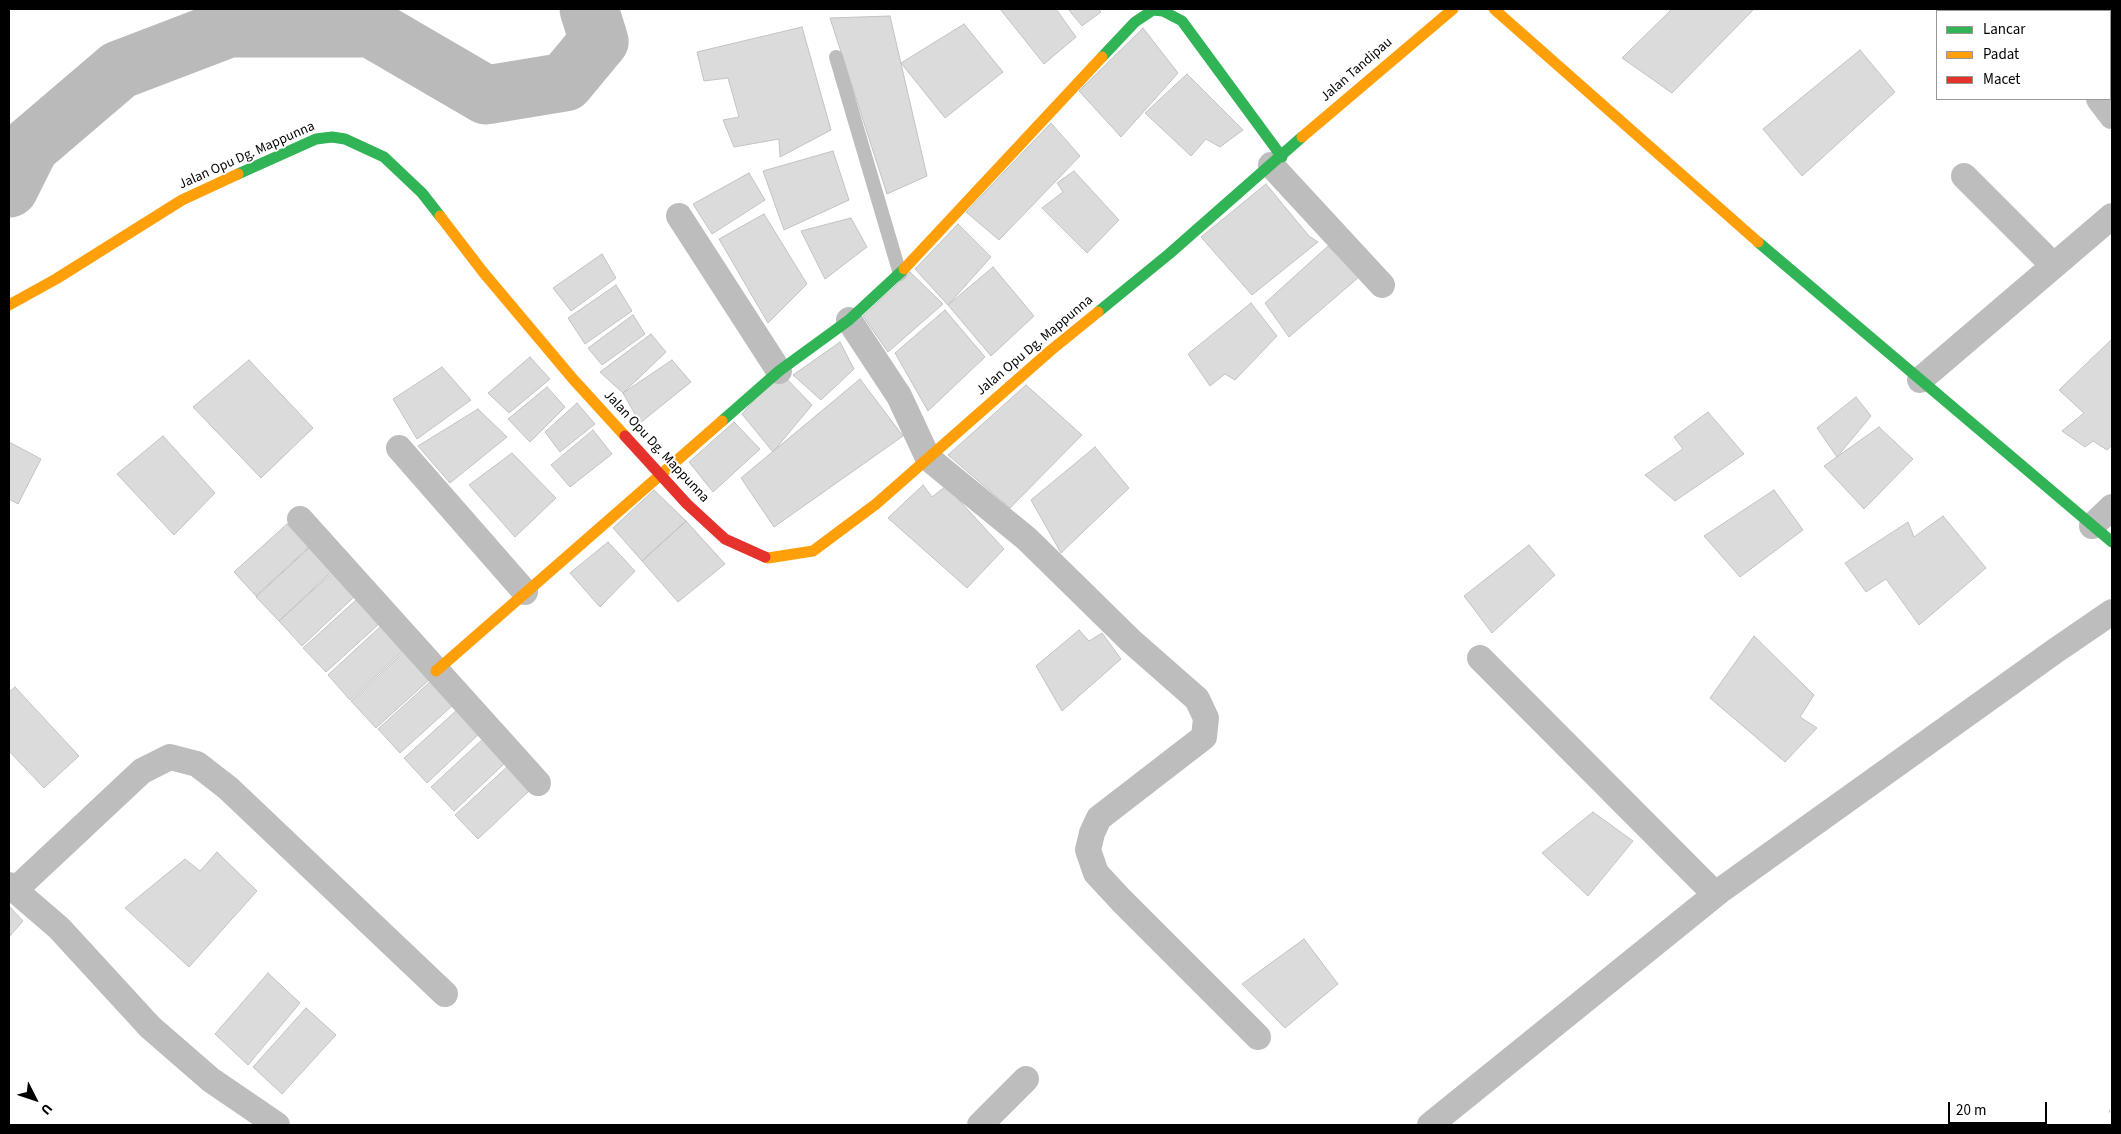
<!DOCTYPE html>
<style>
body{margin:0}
#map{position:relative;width:2121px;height:1134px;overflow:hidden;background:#fff;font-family:"Source Sans 3",sans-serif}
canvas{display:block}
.frame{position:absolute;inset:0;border:10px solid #000;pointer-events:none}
.legend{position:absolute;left:1936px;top:10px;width:175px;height:90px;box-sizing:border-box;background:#fff;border:1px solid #999;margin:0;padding:6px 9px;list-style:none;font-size:15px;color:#000}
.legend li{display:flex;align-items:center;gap:10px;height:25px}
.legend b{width:25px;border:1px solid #999}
.north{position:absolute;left:10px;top:1074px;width:50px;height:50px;-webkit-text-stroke:4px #fff;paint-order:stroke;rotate:131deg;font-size:14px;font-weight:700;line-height:20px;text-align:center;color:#000}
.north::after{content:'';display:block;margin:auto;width:18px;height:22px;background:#000;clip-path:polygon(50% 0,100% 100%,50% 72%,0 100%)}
.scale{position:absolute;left:1948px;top:1102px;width:99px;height:22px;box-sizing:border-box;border:2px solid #000;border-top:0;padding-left:6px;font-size:15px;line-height:18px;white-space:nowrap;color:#000;-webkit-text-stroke:4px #fff;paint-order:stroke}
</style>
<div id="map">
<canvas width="2121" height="1134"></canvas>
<div class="frame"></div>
<ul class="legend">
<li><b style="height:6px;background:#30b455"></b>Lancar</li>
<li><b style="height:6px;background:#ff9f0a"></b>Padat</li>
<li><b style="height:6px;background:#e5322d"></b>Macet</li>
</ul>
<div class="north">U</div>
<div class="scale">20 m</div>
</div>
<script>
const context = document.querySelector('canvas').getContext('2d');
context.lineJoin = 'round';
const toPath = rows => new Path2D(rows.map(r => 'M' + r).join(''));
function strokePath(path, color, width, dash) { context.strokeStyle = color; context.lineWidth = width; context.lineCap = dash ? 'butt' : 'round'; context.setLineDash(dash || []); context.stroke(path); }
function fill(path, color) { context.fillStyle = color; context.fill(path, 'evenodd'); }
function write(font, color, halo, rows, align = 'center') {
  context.font = font + ' "Source Sans 3",sans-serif'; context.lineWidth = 4; context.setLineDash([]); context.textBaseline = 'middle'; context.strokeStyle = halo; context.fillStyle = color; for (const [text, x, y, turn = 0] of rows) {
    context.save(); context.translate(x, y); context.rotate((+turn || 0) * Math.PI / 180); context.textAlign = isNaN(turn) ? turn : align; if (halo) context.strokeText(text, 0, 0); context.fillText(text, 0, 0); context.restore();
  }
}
strokePath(toPath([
 [9,188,30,146,119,70,229,28,371,28,486,95,565,82,599,41,589,9]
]), '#bababa', 59);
const building = toPath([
 [1000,9,1056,9,1076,37,1044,64,1000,9],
 [1068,9,1098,9,1101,12,1082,26,1068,9],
 [1672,9,1754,9,1672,93,1622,58,1672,9],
 [890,16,927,176,887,194,830,18,890,16],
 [964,24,1003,72,945,118,901,63,964,24],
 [802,27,831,130,780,157,779,139,734,147,723,120,739,117,728,78,704,81,697,52,802,27],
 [1143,28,1178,73,1121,137,1079,91,1143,28],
 [1860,50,1895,92,1802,176,1763,129,1860,50],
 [1187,74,1243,130,1220,147,1206,139,1191,156,1145,113,1187,74],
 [1051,123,1080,156,999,240,966,212,1051,123],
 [833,151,849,200,784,230,763,171,833,151],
 [1074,171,1119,220,1087,253,1042,208,1063,192,1057,183,1074,171],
 [749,173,765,200,712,234,693,204,749,173],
 [1266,184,1309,236,1318,242,1252,295,1201,237,1266,184],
 [764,214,807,284,768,323,719,239,764,214],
 [851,218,867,247,825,279,801,231,851,218],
 [958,224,991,257,948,305,915,269,958,224],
 [1328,246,1359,277,1289,337,1265,303,1328,246],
 [602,254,616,278,571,311,553,288,602,254],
 [993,267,1034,316,991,356,948,305,993,267],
 [910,272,943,304,888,352,863,316,910,272],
 [616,285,632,311,585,344,568,318,616,285],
 [1251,303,1277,336,1235,380,1225,374,1210,386,1188,354,1251,303],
 [945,310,985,357,928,411,895,353,945,310],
 [633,315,645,334,602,365,588,348,633,315],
 [651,334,666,352,623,393,600,372,651,334],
 [2112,339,2112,445,2107,450,2093,441,2085,447,2062,431,2084,413,2059,390,2112,339],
 [840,342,854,369,821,400,793,375,840,342],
 [530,357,550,379,509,413,488,393,530,357],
 [249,360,313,428,261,478,193,407,249,360],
 [672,360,691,382,640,423,623,393,672,360],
 [442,367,471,400,417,439,393,399,442,367],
 [779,371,812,405,773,452,742,414,779,371],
 [860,379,903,436,774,527,741,478,860,379],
 [1026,385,1082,435,1010,508,948,455,1026,385],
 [547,387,565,407,530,442,508,419,547,387],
 [1856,397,1871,416,1837,457,1817,428,1856,397],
 [577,403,595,424,560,452,545,432,577,403],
 [478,409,507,437,450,483,418,446,478,409],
 [1708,412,1744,454,1675,501,1645,475,1683,449,1674,437,1708,412],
 [734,422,760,449,713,492,689,462,734,422],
 [1879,427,1913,459,1864,509,1824,466,1879,427],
 [593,430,612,454,570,487,551,465,593,430],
 [163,436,215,493,174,535,117,474,163,436],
 [9,442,41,459,18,504,9,499,9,442],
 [1095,447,1129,488,1061,553,1031,500,1095,447],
 [512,453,556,498,515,537,469,485,512,453],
 [923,485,932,497,946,486,1004,549,967,588,888,518,923,485],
 [654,490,686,521,642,561,613,528,654,490],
 [1774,490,1803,530,1740,577,1704,536,1774,490],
 [1943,516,1986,568,1919,625,1886,579,1866,592,1845,563,1908,522,1914,537,1943,516],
 [686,521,725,564,678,602,642,561,686,521],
 [287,524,309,547,256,596,234,572,287,524],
 [608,542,635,571,600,607,570,573,608,542],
 [1529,545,1555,575,1492,633,1464,596,1529,545],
 [309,548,331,572,279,621,256,597,309,548],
 [332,573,354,597,302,646,279,621,332,573],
 [356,600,379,624,326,672,303,648,356,600],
 [381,626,403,651,350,700,328,675,381,626],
 [1079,630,1089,641,1102,633,1121,659,1062,711,1036,666,1079,630],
 [1754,636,1814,695,1800,717,1817,728,1785,762,1710,698,1754,636],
 [404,652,429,680,376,728,351,701,404,652],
 [431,681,453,705,400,753,378,729,431,681],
 [15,687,79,756,44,788,9,751,9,692,15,687],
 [457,710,479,734,427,783,404,758,457,710],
 [484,738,506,762,454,811,431,787,484,738],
 [508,766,530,790,478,839,455,815,508,766],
 [1593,812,1633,841,1588,896,1542,853,1593,812],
 [217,852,257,891,189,967,125,908,185,859,200,871,217,852],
 [9,906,23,921,9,937,9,906],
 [1304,939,1338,984,1285,1028,1242,984,1304,939],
 [268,973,300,1003,248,1065,215,1034,268,973],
 [306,1008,336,1035,282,1094,253,1067,306,1008]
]);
fill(building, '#dbdbdb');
strokePath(building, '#c3c3c3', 1);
strokePath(toPath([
 [2109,1111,2112,1112]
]), '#c2c2c2', 3, [1, 2.5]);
strokePath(toPath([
 [836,57,900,274]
]), '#bdbdbd', 14);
strokePath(toPath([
 [2029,9,2031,11],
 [2099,99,2112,116],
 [1271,165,1382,285],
 [1964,176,2053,265],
 [679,216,779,371],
 [849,320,899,396,928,458,1027,539,1131,641,1197,699,1206,718,1204,737,1099,818,1092,833,1088,850,1096,873,1121,900,1258,1037],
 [1920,380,2112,216],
 [399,448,525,592],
 [300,519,538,783],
 [2092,526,2112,507],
 [1480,658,1715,894],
 [9,885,59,928,150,1027,211,1080,277,1125],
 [15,890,142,771,170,757,197,764,228,788,445,994],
 [980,1125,1026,1079],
 [1430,1125,1721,890,2055,651,2112,612]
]), '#bdbdbd', 26);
strokePath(toPath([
 [1102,57,1135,22,1153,10,1163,11,1182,21,1282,157],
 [238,174,316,139,332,137,345,139,384,157,422,193,440,216],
 [1758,242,2112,542],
 [1098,312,1169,254,1302,137],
 [722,421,779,371,849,320,904,269]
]), '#30b455', 11);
strokePath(toPath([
 [1494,9,1758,242],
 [1302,137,1453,9],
 [440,216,483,272,573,379,625,436],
 [904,269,1102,57],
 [9,305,56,279,182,200,238,174],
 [765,557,768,558,813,551,876,504,1050,351,1098,312],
 [436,671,722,421]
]), '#ff9f0a', 11);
strokePath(toPath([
 [625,436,687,504,725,539,765,557]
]), '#e5322d', 11);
write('14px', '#000', '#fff', [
 ["Jalan Tandipau",1357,70,-41],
 ["Jalan Opu Dg. Mappunna",247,156,-24],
 ["Jalan Opu Dg. Mappunna",1035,346,-40],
 ["Jalan Opu Dg. Mappunna",656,447,47]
]);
</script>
